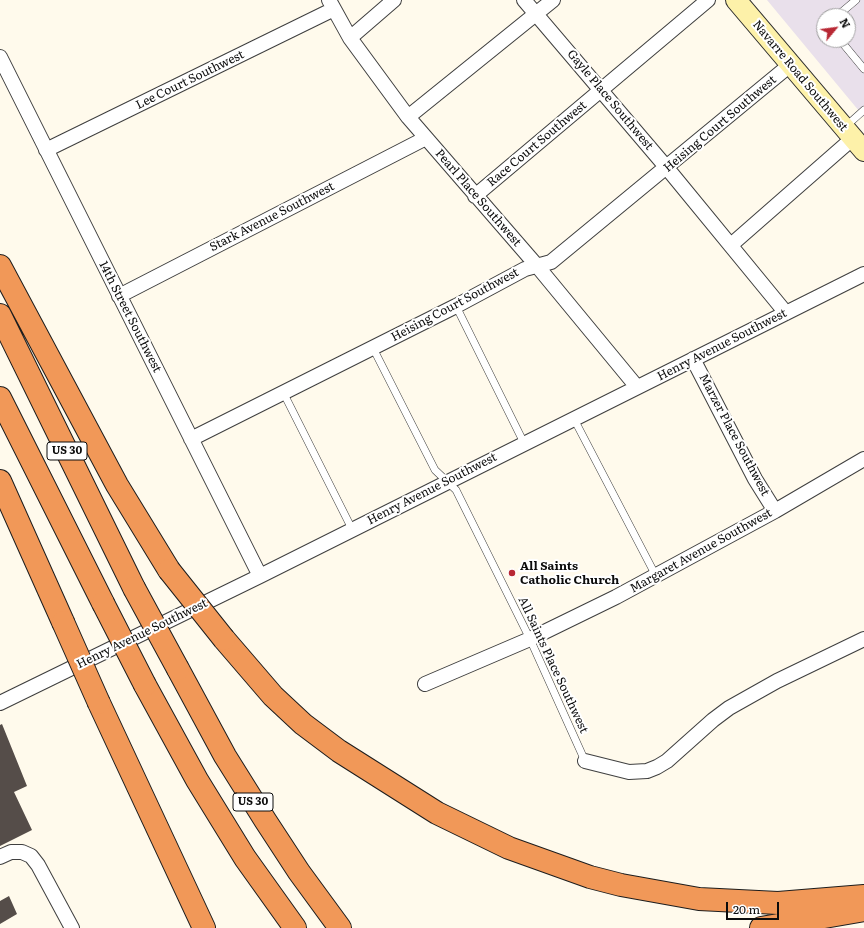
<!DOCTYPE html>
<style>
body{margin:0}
#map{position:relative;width:864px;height:928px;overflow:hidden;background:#fffaec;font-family:Literata,serif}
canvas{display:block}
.north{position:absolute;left:816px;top:8px;width:40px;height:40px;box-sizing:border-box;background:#fff;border:1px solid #9e9e9e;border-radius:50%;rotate:61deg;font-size:11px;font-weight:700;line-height:16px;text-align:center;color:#0c0c0c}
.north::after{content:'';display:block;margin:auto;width:14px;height:18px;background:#b82834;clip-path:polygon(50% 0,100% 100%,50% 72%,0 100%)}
.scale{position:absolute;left:726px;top:902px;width:53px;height:18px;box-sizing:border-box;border:2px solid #0c0c0c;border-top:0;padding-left:5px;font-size:12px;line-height:14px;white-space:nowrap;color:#0c0c0c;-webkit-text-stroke:3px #fff;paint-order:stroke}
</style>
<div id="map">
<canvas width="864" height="928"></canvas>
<div class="north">N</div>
<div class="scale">20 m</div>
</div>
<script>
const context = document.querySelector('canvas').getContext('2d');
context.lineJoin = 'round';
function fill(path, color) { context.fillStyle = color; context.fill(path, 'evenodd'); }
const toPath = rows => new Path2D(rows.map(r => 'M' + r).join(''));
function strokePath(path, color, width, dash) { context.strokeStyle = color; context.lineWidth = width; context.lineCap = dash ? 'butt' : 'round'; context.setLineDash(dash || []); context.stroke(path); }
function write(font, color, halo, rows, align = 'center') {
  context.font = font + ' Literata,serif'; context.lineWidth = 4; context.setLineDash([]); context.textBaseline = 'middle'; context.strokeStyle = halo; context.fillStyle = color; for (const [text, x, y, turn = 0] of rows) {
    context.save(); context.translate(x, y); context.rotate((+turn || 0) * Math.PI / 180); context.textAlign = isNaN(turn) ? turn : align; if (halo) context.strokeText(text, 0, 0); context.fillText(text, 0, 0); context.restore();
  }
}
fill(toPath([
 [767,0,864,0,864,117],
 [824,16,848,16,848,40,824,40]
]), '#e9e0eb');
fill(toPath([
 [2,724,27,786,14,792,32,830,0,846,0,725],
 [9,896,17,914,0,924,0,901]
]), '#554d49');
const lane = toPath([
 [837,16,856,0],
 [840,40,864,69],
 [845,127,864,110],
 [456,306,524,443],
 [373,348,435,470,456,490,530,639,585,761],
 [283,392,352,529],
 [574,419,656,576]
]);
const street = toPath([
 [329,0,350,38,408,117,538,267,637,387],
 [524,0,667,168,786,313],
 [350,38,394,0],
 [0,57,260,576],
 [408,117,553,0],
 [46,150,334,9],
 [475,196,708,0],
 [731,245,852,139],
 [119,296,426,138],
 [693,359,755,479,775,511],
 [191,439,456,306,525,269,551,262,790,65],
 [425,684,530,639,616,597,775,511,864,459],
 [0,703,260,576,864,274],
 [585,761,629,772,647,771,657,767,667,761,713,720,729,708,777,681,864,639],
 [0,857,11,852,22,852,31,856,38,865,72,928]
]);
const secondary = toPath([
 [736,0,864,151]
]);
const highway = toPath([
 [0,266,117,485,169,570],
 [0,315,134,588],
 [0,398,103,603],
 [0,481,63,622],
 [224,639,273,696,303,724,339,751,437,813,509,848,590,877,621,885,699,899,778,903,864,896],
 [178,669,225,756,265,820,299,872,340,928],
 [145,685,197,780,245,858,295,928],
 [99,703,204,928],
 [761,928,864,910]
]);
strokePath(lane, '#3f3f3f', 8);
strokePath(street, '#3f3f3f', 16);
strokePath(secondary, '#2e2e2e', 22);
strokePath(highway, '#1d1d1d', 24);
strokePath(lane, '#fff', 7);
strokePath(street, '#fff', 14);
strokePath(secondary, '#fdf1a9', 20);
strokePath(highway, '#f19858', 22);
const highwayBridge = toPath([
 [169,570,224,639],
 [134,588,178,669],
 [103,603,145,685],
 [63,622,99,703]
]);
strokePath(highwayBridge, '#1d1d1d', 24, []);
strokePath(highwayBridge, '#f19858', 22);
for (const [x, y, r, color] of [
 [512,573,4,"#b82834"]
]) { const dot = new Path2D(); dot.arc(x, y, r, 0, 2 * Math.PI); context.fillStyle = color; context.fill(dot); strokePath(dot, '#fff', 1.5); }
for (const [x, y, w] of [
 [67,451,40],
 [253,802,40]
]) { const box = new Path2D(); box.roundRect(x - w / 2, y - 9, w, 18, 3); context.fillStyle = '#fff'; context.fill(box); strokePath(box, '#0c0c0c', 1); }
write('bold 11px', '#0c0c0c', null, [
 ["US 30",67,451],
 ["US 30",253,802]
]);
write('12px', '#0c0c0c', '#fff', [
 ["Navarre Road Southwest",800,76,50],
 ["Lee Court Southwest",190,80,-26],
 ["Gayle Place Southwest",610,100,50],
 ["Heising Court Southwest",720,124,-40],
 ["Race Court Southwest",537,144,-40],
 ["Pearl Place Southwest",478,198,49],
 ["Stark Avenue Southwest",272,217,-27],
 ["Heising Court Southwest",455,305,-28],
 ["14th Street Southwest",130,317,63],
 ["Henry Avenue Southwest",722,345,-27],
 ["Marzer Place Southwest",734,435,62],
 ["Henry Avenue Southwest",432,489,-27],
 ["Margaret Avenue Southwest",701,551,-29],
 ["Henry Avenue Southwest",142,634,-26],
 ["All Saints Place Southwest",553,665,65]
]);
write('bold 12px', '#0c0c0c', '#fff', [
 ["All Saints",520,566],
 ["Catholic Church",520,580]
], 'left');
</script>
